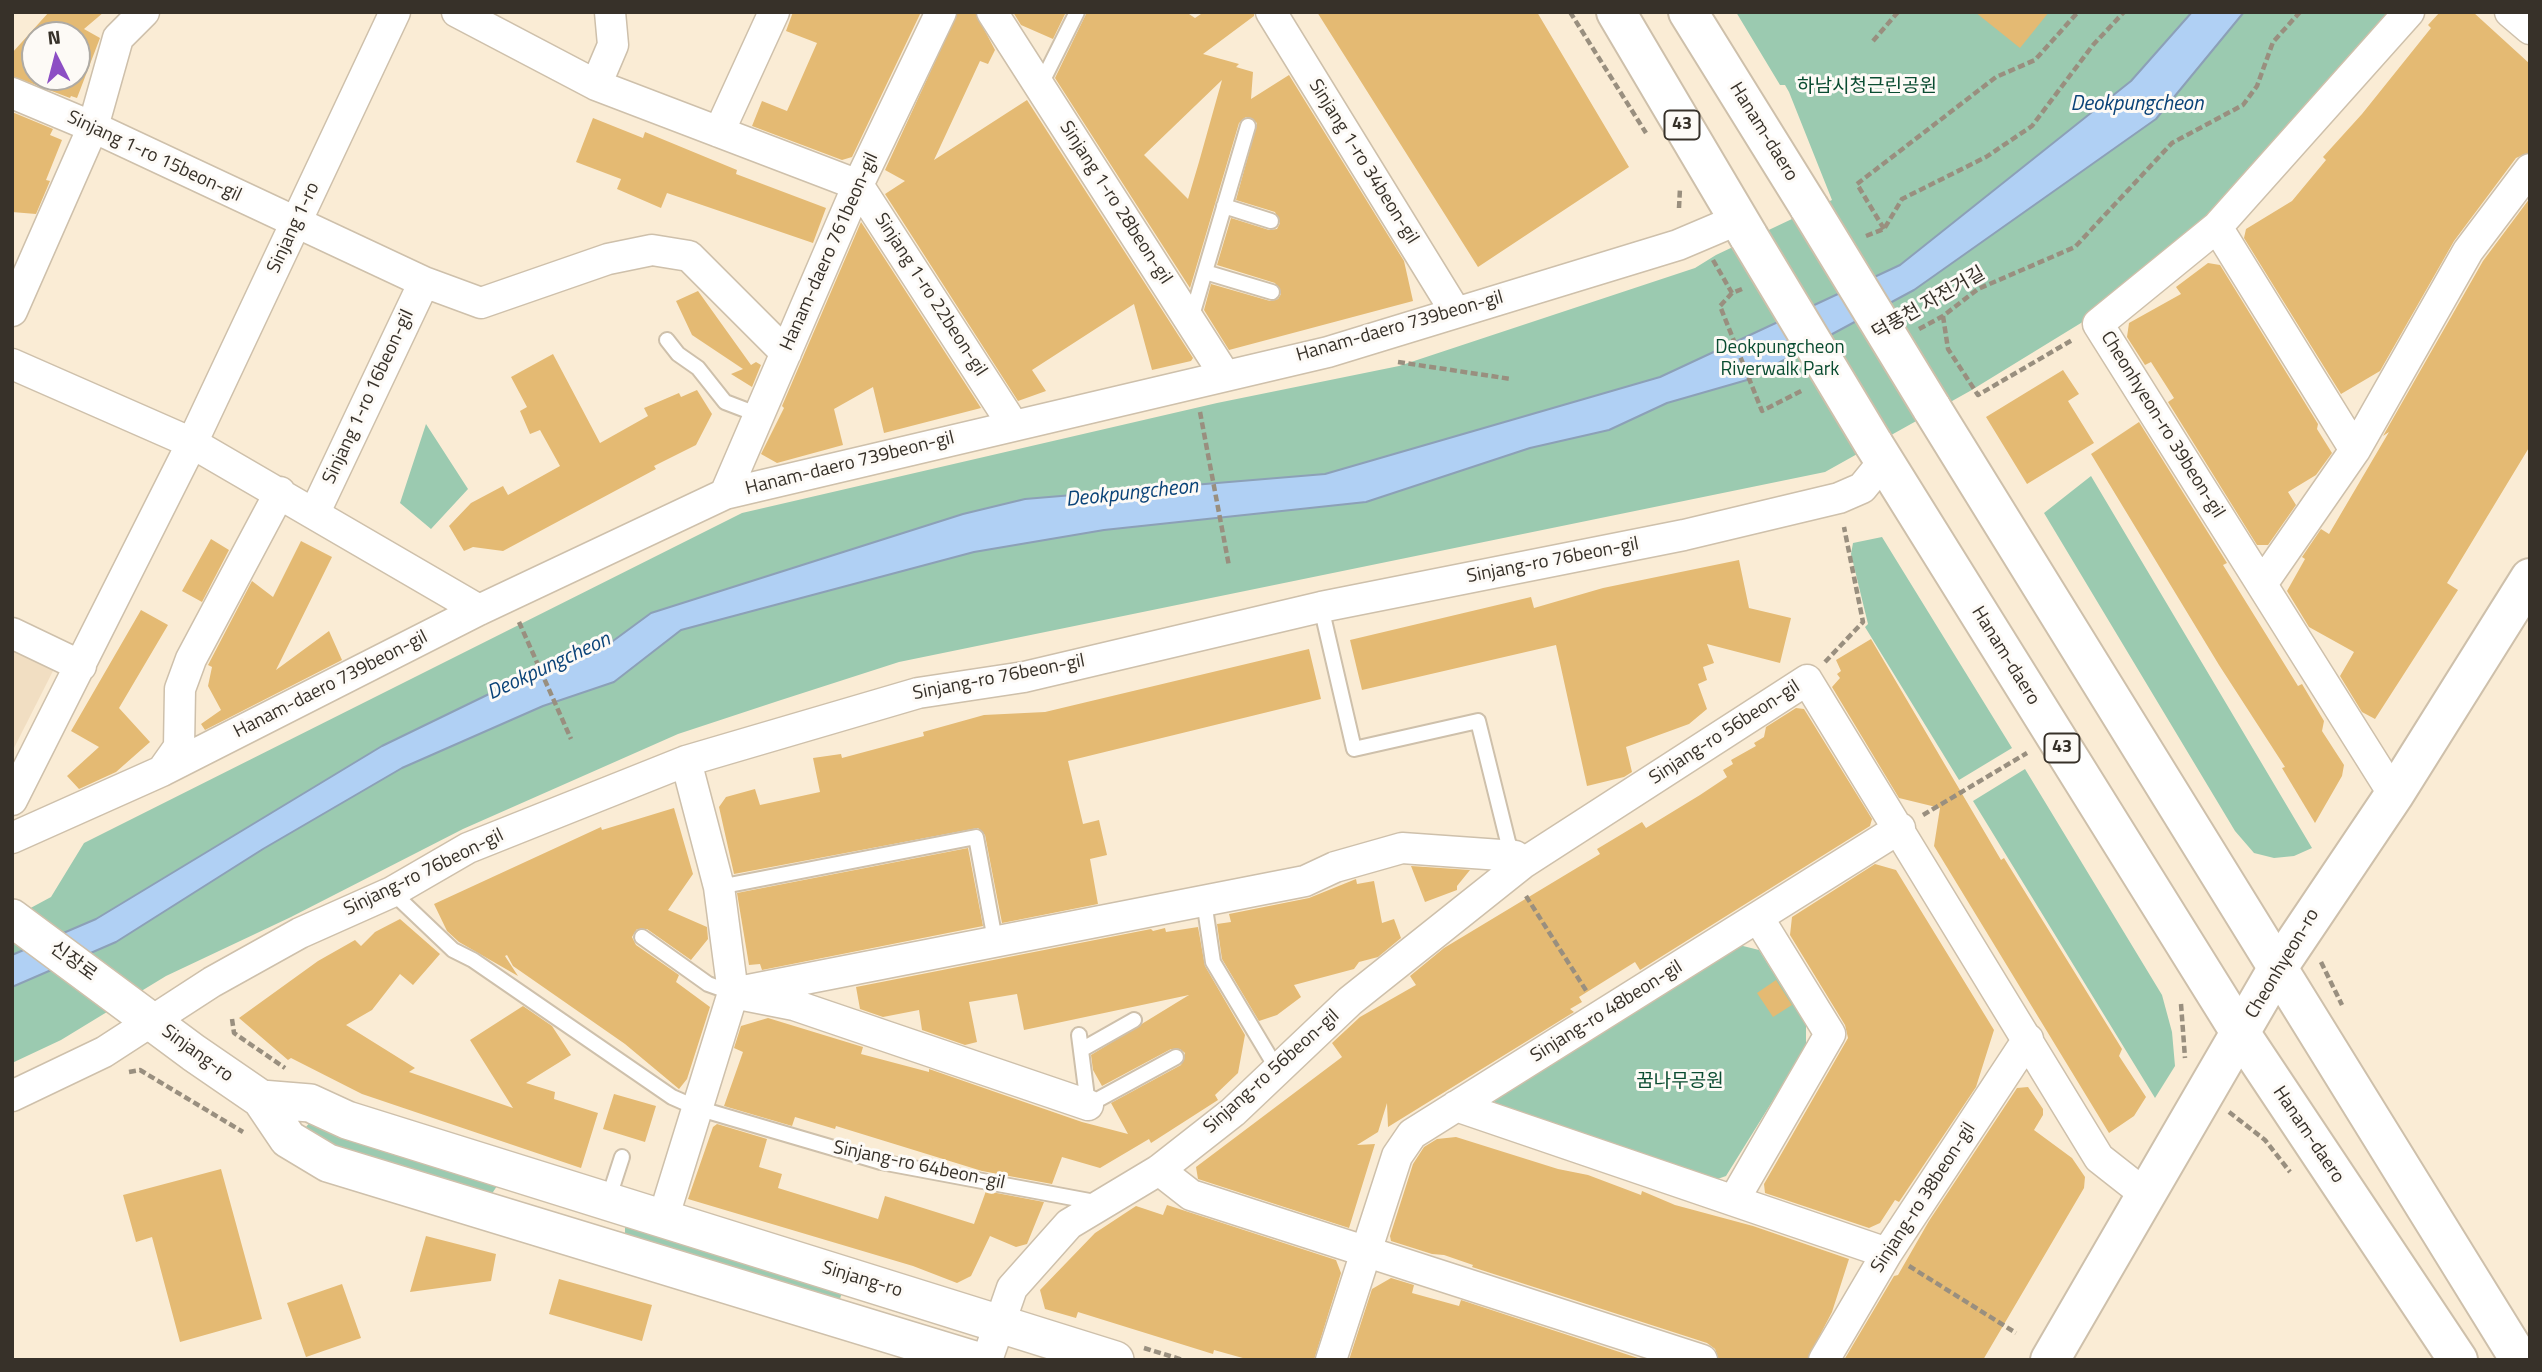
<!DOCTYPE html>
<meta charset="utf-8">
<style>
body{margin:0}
#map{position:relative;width:2542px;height:1372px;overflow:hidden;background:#faecd5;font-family:"Titillium Web",sans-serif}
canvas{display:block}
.frame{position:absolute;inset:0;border:14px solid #373129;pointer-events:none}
.north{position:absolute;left:21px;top:21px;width:70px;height:70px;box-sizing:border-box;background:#fdfaf6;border:2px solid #aeaaa4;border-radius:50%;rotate:354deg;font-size:19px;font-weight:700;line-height:28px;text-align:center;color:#373129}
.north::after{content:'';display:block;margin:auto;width:24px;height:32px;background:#8c4ec4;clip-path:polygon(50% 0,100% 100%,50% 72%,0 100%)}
</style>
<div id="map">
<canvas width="2542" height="1372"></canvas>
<div class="frame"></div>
<div class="north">N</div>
</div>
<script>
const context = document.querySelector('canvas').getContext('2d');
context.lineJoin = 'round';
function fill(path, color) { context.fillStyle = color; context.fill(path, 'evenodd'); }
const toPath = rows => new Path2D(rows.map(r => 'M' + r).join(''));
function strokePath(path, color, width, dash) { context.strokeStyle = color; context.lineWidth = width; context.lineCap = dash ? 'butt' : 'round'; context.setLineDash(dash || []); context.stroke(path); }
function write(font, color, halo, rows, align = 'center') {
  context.font = font + ' "Titillium Web","Noto Sans KR",sans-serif'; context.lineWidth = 6; context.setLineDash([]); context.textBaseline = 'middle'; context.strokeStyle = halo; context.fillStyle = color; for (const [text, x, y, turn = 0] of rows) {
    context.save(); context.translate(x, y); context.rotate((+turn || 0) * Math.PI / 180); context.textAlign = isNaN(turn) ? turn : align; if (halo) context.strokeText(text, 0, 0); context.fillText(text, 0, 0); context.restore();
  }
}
fill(toPath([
 [12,627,55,667,12,752]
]), '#f1dec2');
fill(toPath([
 [1736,12,2397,12,2207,226,2094,315,1970,391,1825,472,899,662,778,701,678,734,463,829,291,917,166,976,61,1040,12,1063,12,918,51,897,84,843,742,513,1217,403,1399,366,1695,268,1716,255,1832,200,1789,92,1785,85,1780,85],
 [426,424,468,489,431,529,400,503],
 [2091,476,2312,848,2294,856,2274,858,2254,853,2235,831,2044,513],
 [1882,537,2012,748,1959,780,1865,627,1868,624,1851,554,1853,543],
 [2025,769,2162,995,2172,1032,2175,1066,2155,1098,1973,801],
 [1739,945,1759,950,1806,1025,1806,1047,1726,1176,1706,1183,1496,1116,1494,1096],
 [310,1122,497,1186,491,1195,329,1146,307,1132,306,1127],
 [625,1224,842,1292,840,1299,836,1299,625,1235]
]), '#9bcab0');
const water = toPath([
 [2192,12,2244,12,2156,119,1914,290,1747,380,1667,403,1609,430,1530,448,1366,502,1104,530,974,552,681,630,614,682,543,706,402,768,263,849,116,942,12,987,12,955,96,919,382,746,522,678,598,652,651,613,963,514,1025,499,1325,474,1660,377,1900,265,2131,81,2192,12]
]);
fill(water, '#b0d0f4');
strokePath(water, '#8ca0b7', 2);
fill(toPath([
 [49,12,104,12,84,29,100,38,77,98,71,96,70,98,12,76,12,53],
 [35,35,77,35,77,77,35,77],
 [793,12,921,12,852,157,842,160,752,126,762,101,787,111,817,43,786,31],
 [958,12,975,12,995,50,988,64,980,61,934,160,1027,100,1193,358,1191,361,1152,370,1134,304,1032,370,1046,391,1018,401,885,194,905,181,885,170],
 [1013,12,1066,12,1053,39,1021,25],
 [1087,12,1186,12,1195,18,1204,12,1254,12,1254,16,1203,54,1239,64,1236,67,1253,72,1251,99,1289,75,1404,261,1413,301,1229,350,1204,310,1211,284,1270,301,1278,299,1281,294,1275,283,1217,265,1231,218,1269,230,1277,229,1280,223,1275,212,1236,200,1257,123,1246,117,1239,123,1190,288,1055,78],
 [1222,80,1199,162,1188,199,1144,155],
 [1317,12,1537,12,1629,167,1478,267],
 [1975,12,2049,12,2020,48],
 [2440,12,2473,12,2530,64,2530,152,2516,158,2454,241,2380,371,2341,394,2244,238,2246,229,2292,201,2326,160,2323,157,2362,114,2431,28,2428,25],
 [12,112,53,129,50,135,62,140,46,180,50,181,36,214,12,212],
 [593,118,643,138,645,132,737,170,736,174,826,208,813,243,667,193,661,208,617,189,621,179,576,162],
 [2530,198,2530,446,2447,583,2458,590,2375,719,2362,712,2340,676,2354,652,2309,627,2287,591,2305,559,2302,557,2321,529,2329,534,2389,432,2383,436,2483,261],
 [861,222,981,408,884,433,873,387,834,409,843,445,777,463,761,454,784,408,782,406],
 [2208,263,2220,265,2318,424,2317,429,2332,453,2316,475,2288,492,2296,505,2268,545,2257,545,2168,402,2174,398,2151,362,2145,365,2127,337,2129,323,2181,294,2176,287],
 [698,291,751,365,756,362,761,365,752,387,731,374,743,369,692,335,676,301],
 [553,354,600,443,648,416,644,408,679,393,681,397,697,390,712,414,696,445,654,466,656,469,503,551,473,547,464,551,449,526,471,503,503,486,508,495,560,466,540,430,530,434,520,411,527,407,511,377],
 [2063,370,2079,394,2068,401,2094,443,2027,484,1986,417],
 [2139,422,2227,563,2223,565,2298,686,2302,684,2324,721,2322,731,2344,765,2342,776,2315,823,2282,768,2285,767,2219,665,2091,454],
 [211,539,229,550,202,602,182,591],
 [301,541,332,557,276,670,329,631,342,660,205,730,201,724,221,710,208,686,212,667,208,665,252,581,273,597],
 [1739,560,1749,608,1791,618,1780,663,1707,644,1714,663,1703,667,1707,680,1698,684,1707,709,1689,724,1626,747,1632,772,1624,777,1587,786,1556,645,1362,690,1350,640,1531,597,1534,608,1603,588],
 [141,610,168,625,119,708,150,742,116,772,79,789,67,776,99,747,71,731],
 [1871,639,2001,860,2004,858,2122,1049,2119,1056,2146,1097,2134,1116,2109,1133,1934,846,1940,808,1899,798,1832,687,1840,678,1837,674,1841,671,1836,660],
 [1309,649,1321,699,1068,761,1083,824,1099,820,1107,855,1090,859,1098,904,1002,923,985,835,978,828,734,874,719,807,726,797,755,789,760,805,820,792,813,758,841,754,842,758,924,736,923,732,984,715,1045,712],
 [1796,708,1804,709,1872,819,1870,826,1640,970,1635,962,1579,997,1582,1002,1570,1009,1574,1012,1388,1127,1387,1103,1378,1132,1357,1145,1375,1144,1349,1228,1198,1179,1196,1167,1342,1057,1332,1043,1360,1017,1416,985,1410,976,1444,948,1600,854,1597,849,1642,822,1646,828,1700,795,1727,777,1723,770,1733,764,1731,760,1756,746,1754,743,1764,737,1766,727],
 [674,808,693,874,668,910,707,927,708,939,691,960,647,929,637,929,632,937,636,945,679,975,676,982,710,1007,687,1079,679,1089,625,1044,513,966,507,955,505,956,518,976,459,942,447,931,434,904,601,827,602,830],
 [968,848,983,926,762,970,760,964,749,965,737,893],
 [1875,864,1896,870,1994,1030,1976,1087,1899,1202,1895,1200,1880,1223,1869,1228,1765,1193,1764,1184,1848,1038,1845,1025,1790,935,1792,917],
 [1411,866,1470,870,1457,886,1457,890,1425,902],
 [1356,879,1357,884,1374,881,1382,923,1394,919,1401,938,1378,957,1359,962,1354,969,1294,985,1301,997,1277,1015,1259,1021,1222,959,1217,924,1231,922,1229,914,1309,898],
 [400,919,440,954,413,985,400,974,372,1010,346,1025,415,1068,409,1072,513,1108,470,1040,523,1006,552,1026,571,1055,526,1083,555,1092,554,1099,598,1113,581,1168,362,1094,291,1058,288,1060,239,1018,318,961,355,940,361,946,375,932],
 [1198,927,1205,966,1245,1035,1238,1073,1215,1095,1218,1100,1151,1143,1149,1139,1100,1168,1062,1157,1052,1184,982,1171,836,1126,835,1129,795,1117,792,1126,724,1106,743,1052,734,1048,741,1026,768,1018,863,1047,861,1054,929,1072,929,1069,1082,1122,1128,1134,1111,1103,1181,1065,1185,1053,1180,1049,1171,1049,1102,1086,1093,1070,1091,1055,1189,995,1024,1030,1017,994,969,1002,977,1042,965,1045,922,1030,919,1010,883,1017,860,1009,856,987,1151,929,1153,931,1165,928,1166,932],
 [1776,980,1792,1005,1773,1017,1757,993],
 [2028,1087,2043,1109,2043,1115,2034,1130,2072,1158,2085,1177,2084,1188,1983,1360,1844,1360,1894,1276,1898,1275,1929,1221,2017,1088],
 [614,1094,656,1106,645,1142,603,1129],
 [717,1124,767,1139,759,1167,782,1174,778,1188,878,1219,885,1196,974,1224,986,1191,1044,1202,1027,1244,1016,1247,990,1236,971,1276,957,1283,913,1266,688,1199,713,1127],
 [1456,1137,1558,1169,1588,1175,1641,1195,1642,1191,1675,1205,1753,1226,1849,1259,1832,1312,1807,1360,1719,1360,1715,1349,1707,1343,1472,1267,1473,1265,1444,1255,1432,1254,1391,1241,1390,1236,1413,1164,1424,1147,1437,1139],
 [221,1169,262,1319,180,1342,152,1237,136,1242,123,1195],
 [1167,1205,1336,1260,1341,1273,1314,1360,1250,1360,1214,1350,1213,1354,1078,1312,1076,1318,1045,1309,1040,1290,1095,1233,1136,1206,1163,1215],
 [426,1236,496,1254,491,1281,410,1292],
 [1391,1278,1414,1285,1412,1293,1459,1306,1461,1300,1644,1360,1349,1360,1372,1289],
 [559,1279,652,1305,642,1341,549,1314],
 [342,1284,361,1338,306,1357,287,1303]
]), '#e4ba73');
const service = toPath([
 [1040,86,1077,12],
 [1224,206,1271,221],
 [1205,272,1272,292],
 [1191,319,1248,126],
 [667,340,678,354,698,368,725,402,759,415],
 [1321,607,1354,749,1478,721,1508,842,1515,856],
 [719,887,976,837,995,940],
 [392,892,453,950,473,960,672,1097,697,1108,881,1162,1100,1203],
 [1204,901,1213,962,1277,1069],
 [642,937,708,984,733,993],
 [1079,1035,1088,1105,1176,1057],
 [1081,1050,1134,1020],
 [608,1200,622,1157]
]);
const minor = toPath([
 [457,12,596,85,858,185,1013,425],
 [992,12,1224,374],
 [1271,12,1455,311],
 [2510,12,2530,29],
 [596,85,613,45,610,12],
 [12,93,93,127,424,282,481,303,608,259,652,250,689,256,786,353],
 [719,132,774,12],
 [2217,227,2355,450],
 [12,311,93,127,118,38,144,12],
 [12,364,192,443,479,610],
 [725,494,858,185,941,12],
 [315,512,424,282],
 [2262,584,2355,450,2468,251,2530,169],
 [12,633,81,666],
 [686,761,719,887,733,993,794,1005,1088,1105],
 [162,771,179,747,180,689,191,659,280,492],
 [2394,795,2098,324,2217,227,2409,12],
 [12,800,192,443,395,12],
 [12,838,162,771,479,610,725,494,1328,352,1678,245,1737,220],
 [12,1096,104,1052,212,982,300,933,392,892,468,848,686,761,918,693,1024,677,1321,607,1684,535,1839,498,1862,488,1884,461],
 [1456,1106,1887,1253],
 [1159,1170,1191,1195,1702,1360],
 [1734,1200,1830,1034,1759,919],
 [663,1219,733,993,1305,881,1335,867,1402,848,1515,856,1522,864],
 [987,1360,1012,1288,1069,1224,1159,1170,1233,1112,1350,1001,1522,864,1807,680,2099,1158,2146,1195],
 [1331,1360,1397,1156,1412,1134,1900,828],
 [1824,1360,1887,1253,2028,1039]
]);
const tertiary = toPath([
 [12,918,194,1053,261,1099,288,1139,328,1163,974,1360],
 [261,1099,310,1103,347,1120,1115,1360]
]);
const secondary = toPath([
 [2050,1360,2277,969,2394,795,2530,578]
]);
const primary = toPath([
 [1616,12,1749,237],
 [1688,12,1809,207],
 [1931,407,2520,1360],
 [1873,443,2241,1034,2458,1360]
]);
strokePath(service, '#cec0ab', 18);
strokePath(minor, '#cec0ab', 33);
strokePath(tertiary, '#cec0ab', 40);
strokePath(secondary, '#cec0ab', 42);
strokePath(primary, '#cec0ab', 42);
strokePath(toPath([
 [1570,12,1646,133],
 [1873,41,1898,12],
 [1679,208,1680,188],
 [1884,229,1857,184,1996,77,2035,60,2078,12],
 [1866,236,1884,229,1902,199,1986,157,2032,126,2093,45,2124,12],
 [1713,260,1732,293],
 [1742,289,1732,293,1720,306,1762,411,1803,390],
 [1943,316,1948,349,1978,395,2074,339],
 [1919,329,1943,316,1978,289,2075,247,2172,143,2243,105,2257,86,2273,42,2300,12],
 [1398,362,1511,379],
 [1200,412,1229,566],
 [519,622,571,739],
 [1825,662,1863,622,1844,527],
 [1923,815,2027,753],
 [1526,896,1587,992],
 [2321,962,2342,1005],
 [2181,1004,2185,1058],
 [232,1019,234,1033,285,1068],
 [129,1072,140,1070,243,1132],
 [2229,1112,2265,1140,2290,1172],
 [1909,1266,2016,1333],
 [1144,1348,1183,1360]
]), '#998f7f', 4.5, [7, 3.5]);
strokePath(service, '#fff', 14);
strokePath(minor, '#fff', 30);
strokePath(tertiary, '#fff', 37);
strokePath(secondary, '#fff', 38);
strokePath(primary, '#fff', 38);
const primaryBridge = toPath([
 [1809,207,1931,407],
 [1749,237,1873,443]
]);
strokePath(primaryBridge, '#cec0ab', 42, []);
strokePath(primaryBridge, '#fff', 38);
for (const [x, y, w] of [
 [1682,125,35],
 [2062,748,35]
]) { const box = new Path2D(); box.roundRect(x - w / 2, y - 14.5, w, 29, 5); context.fillStyle = '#fdfaf6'; context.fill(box); strokePath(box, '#373129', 2); }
write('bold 18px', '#373129', null, [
 ["43",1682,125],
 ["43",2062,748]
]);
write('19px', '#0a4c31', '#fdfaf6', [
 ["하남시청근린공원",1867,87],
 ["Deokpungcheon",1780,348],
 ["Riverwalk Park",1780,370],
 ["꿈나무공원",1680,1082]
]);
write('19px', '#373129', '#fdfaf6', [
 ["Hanam-daero",1763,132,58],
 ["Sinjang 1-ro 15beon-gil",154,157,25],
 ["Sinjang 1-ro 34beon-gil",1363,162,58],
 ["Sinjang 1-ro 28beon-gil",1115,203,57],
 ["Sinjang 1-ro",294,228,-65],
 ["Hanam-daero 761beon-gil",830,252,-66],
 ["Sinjang 1-ro 22beon-gil",930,295,57],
 ["덕풍천 자전거길",1929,304,-30],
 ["Hanam-daero 739beon-gil",1400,327,-16],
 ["Sinjang 1-ro 16beon-gil",369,397,-65],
 ["Cheonhyeon-ro 39beon-gil",2162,425,58],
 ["Hanam-daero 739beon-gil",850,464,-14],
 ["Sinjang-ro 76beon-gil",1553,561,-11],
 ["Hanam-daero",2005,656,58],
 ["Sinjang-ro 76beon-gil",999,678,-11],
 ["Hanam-daero 739beon-gil",331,685,-27],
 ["Sinjang-ro 56beon-gil",1725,733,-33],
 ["Sinjang-ro 76beon-gil",424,873,-26],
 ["신장로",73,962,36],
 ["Cheonhyeon-ro",2283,964,-59],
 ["Sinjang-ro 48beon-gil",1607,1012,-32],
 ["Sinjang-ro",197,1054,36],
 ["Sinjang-ro 56beon-gil",1272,1072,-42],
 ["Hanam-daero",2308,1135,56],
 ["Sinjang-ro 64beon-gil",919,1166,12],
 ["Sinjang-ro 38beon-gil",1924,1198,-57],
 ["Sinjang-ro",862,1280,17]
]);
write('italic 21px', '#0a4378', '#fdfaf6', [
 ["Deokpungcheon",2137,105],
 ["Deokpungcheon",1132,494,-6],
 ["Deokpungcheon",549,667,-25]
]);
</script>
